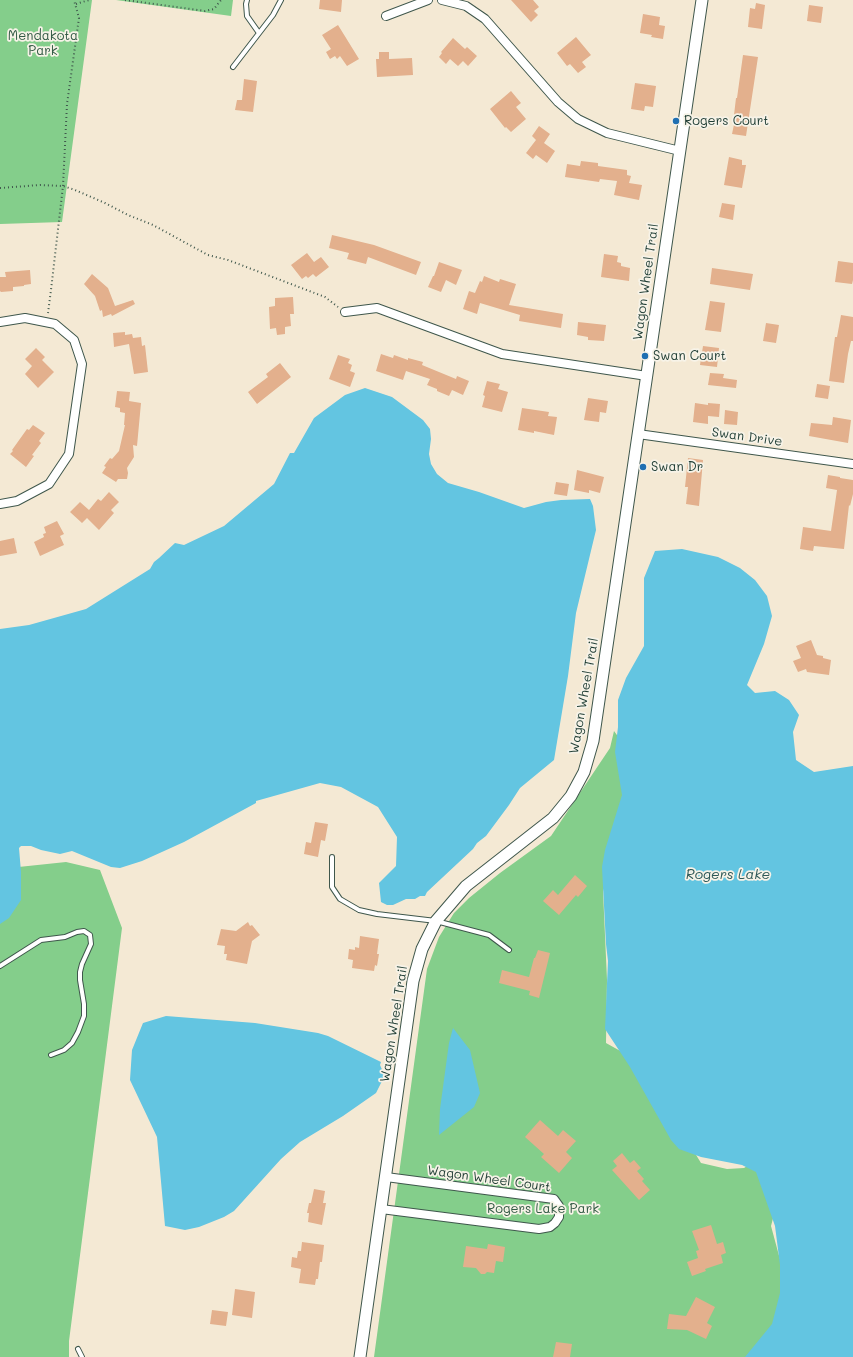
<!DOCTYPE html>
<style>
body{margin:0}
canvas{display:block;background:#f4e9d4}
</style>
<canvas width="853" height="1357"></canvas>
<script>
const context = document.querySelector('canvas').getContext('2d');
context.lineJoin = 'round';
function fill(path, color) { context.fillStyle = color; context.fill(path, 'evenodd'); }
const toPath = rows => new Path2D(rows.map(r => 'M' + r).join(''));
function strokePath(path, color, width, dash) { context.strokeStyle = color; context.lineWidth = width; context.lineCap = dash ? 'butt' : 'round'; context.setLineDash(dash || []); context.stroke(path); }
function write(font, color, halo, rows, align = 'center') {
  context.font = font + ' Mali,sans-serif'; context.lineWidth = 3.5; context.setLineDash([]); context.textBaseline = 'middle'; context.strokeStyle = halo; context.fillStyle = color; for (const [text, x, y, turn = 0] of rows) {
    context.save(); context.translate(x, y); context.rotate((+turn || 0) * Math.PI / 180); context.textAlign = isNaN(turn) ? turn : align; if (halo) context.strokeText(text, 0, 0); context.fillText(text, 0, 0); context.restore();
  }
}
fill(toPath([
 [0,0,92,0,62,222,0,224],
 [116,0,233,0,231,16],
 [614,731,645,774,603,891,607,980,606,1043,658,1072,690,1145,701,1163,727,1169,744,1168,763,1156,777,1203,771,1226,788,1289,760,1357,374,1357,427,969,439,937,454,913,469,898,500,873,551,836,610,748],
 [66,862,100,870,122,928,69,1341,69,1357,0,1357,0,873,9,868]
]), '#84ce8b');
fill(toPath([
 [365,388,392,397,423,420,430,429,431,439,429,454,431,464,437,474,448,483,479,492,524,508,546,502,561,500,590,499,593,506,596,530,576,613,568,676,554,760,520,788,509,805,486,836,477,843,473,849,427,892,425,896,420,896,415,899,406,899,393,905,387,905,381,902,379,883,396,866,397,837,378,807,341,787,320,783,256,801,256,803,184,842,142,861,120,868,111,867,72,851,60,854,41,850,31,846,21,846,19,848,21,872,21,900,9,918,0,924,0,629,29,625,86,609,150,569,154,562,159,558,175,543,184,545,224,526,274,484,290,453,294,453,314,418,345,395],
 [682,549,718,557,740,568,755,580,767,596,772,616,764,644,747,685,755,693,775,691,789,700,799,715,793,732,796,760,814,772,853,766,853,1357,745,1357,772,1324,780,1293,780,1265,775,1226,756,1172,742,1165,701,1157,679,1149,671,1140,630,1067,605,1029,608,961,606,944,602,867,605,850,622,795,615,752,618,727,618,700,626,678,644,646,644,578,655,551],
 [166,1016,255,1023,318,1033,328,1036,381,1062,380,1065,384,1074,383,1079,376,1093,343,1116,300,1142,281,1159,234,1211,224,1217,199,1227,185,1230,165,1226,157,1137,130,1080,132,1050,143,1023],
 [453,1028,470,1050,480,1093,474,1107,439,1135,440,1109,449,1043]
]), '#63c5e1');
fill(toPath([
 [320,0,342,0,341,12,319,9],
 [511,0,533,0,539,7,534,11,538,15,531,22],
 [756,3,765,5,762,29,748,27,750,8,755,9],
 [809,5,823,7,821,23,807,21],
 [643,14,660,17,659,25,665,26,663,39,651,37,652,35,640,33],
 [338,25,359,59,347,66,340,56,337,59,335,56,330,59,326,52,331,49,322,35],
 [576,37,591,55,582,62,586,67,578,73,570,64,567,66,557,53],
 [453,38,465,49,467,47,477,56,468,66,463,61,458,66,450,59,446,64,439,57,442,53,441,52],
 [379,52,389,52,389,59,412,58,413,75,377,77,376,59,379,59],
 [743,55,758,57,746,136,732,134,736,115,734,115,736,98,737,98],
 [244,79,257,81,253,112,235,110,237,100,242,100],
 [635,83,656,86,653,107,645,106,644,111,631,109],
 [511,91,521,103,516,107,526,119,511,132,506,127,505,128,490,109],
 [539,126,550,134,544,143,555,151,547,163,536,155,533,159,526,153,536,140,532,136],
 [729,157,742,160,742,165,746,165,742,188,724,185],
 [581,161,598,163,598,166,627,170,627,175,631,176,629,183,642,185,639,200,614,195,617,181,600,179,599,182,565,177,567,164,580,166],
 [722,203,735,205,733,220,719,217],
 [332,235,374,245,421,262,416,275,368,257,366,264,347,259,349,253,329,248],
 [307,253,314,262,321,257,329,267,316,277,313,274,308,278,306,276,302,279,291,265],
 [604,254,618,256,617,262,621,263,621,266,630,268,629,281,601,277],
 [838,261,853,263,853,280,852,284,835,282],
 [439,262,462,270,456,285,446,280,441,292,428,287,433,276,434,276],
 [712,268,753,274,750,290,710,284],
 [30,270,31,284,24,285,24,286,13,287,13,291,1,292,0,291,0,277,6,277,5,272],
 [92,274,108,288,115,306,133,300,135,304,112,316,111,314,103,317,102,310,100,311,95,296,84,284],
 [484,276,499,282,500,279,516,284,509,305,563,314,561,328,519,321,520,315,480,303,477,314,463,309,469,291,475,293,480,281,482,282],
 [293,297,294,314,290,314,291,326,285,327,285,334,277,335,276,328,270,329,269,307,275,306,275,298],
 [710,301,725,303,721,332,705,330],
 [841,315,853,317,853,341,851,341,848,354,844,383,829,381,835,337,837,337],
 [578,322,606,325,604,341,588,340,588,337,577,335],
 [766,323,779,325,776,343,763,341],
 [125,332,125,335,132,334,133,338,141,337,142,346,145,345,148,372,134,374,129,344,114,347,113,333],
 [703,346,719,348,717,367,700,365],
 [36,348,45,357,42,360,54,372,38,388,25,374,32,366,25,359],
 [381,354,393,358,394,355,408,360,408,358,423,362,422,365,456,379,457,376,469,381,463,395,452,390,449,396,437,391,437,389,427,385,430,379,406,371,403,380,376,371],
 [338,355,350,359,348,363,352,365,350,371,355,373,350,387,329,379],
 [280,363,291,377,257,404,248,392,268,377,266,374],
 [710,373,724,374,723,378,737,380,736,388,708,385],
 [487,381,500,384,498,389,508,392,502,412,482,407,485,396,483,395],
 [817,384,830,386,828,399,815,397],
 [117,391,130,392,129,401,141,403,137,446,133,445,134,457,127,468,128,473,127,479,118,479,116,482,102,473,106,467,104,466,110,458,112,459,119,451,125,425,124,425,125,413,120,412,120,408,115,407],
 [588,398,608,401,606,413,600,412,599,422,584,420],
 [695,403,708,405,708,403,720,404,719,417,708,416,708,424,693,422],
 [522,408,549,412,548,416,557,417,554,435,534,431,534,433,518,430],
 [725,410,738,412,737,425,724,424],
 [833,417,851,420,848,443,809,436,811,423,832,425],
 [33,425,45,433,39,441,41,443,32,455,34,456,26,467,10,454,13,451,12,450,27,429,29,430],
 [688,458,703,460,699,506,686,504,688,487,685,487],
 [577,470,604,477,600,493,589,490,589,493,574,490],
 [828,475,840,477,840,478,853,480,853,494,850,506,849,505,844,549,814,546,813,551,800,549,803,527,831,531,837,490,826,488],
 [556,482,569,484,567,496,554,494],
 [109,492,119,502,111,510,114,513,99,530,87,518,82,523,70,512,80,502,89,510,98,499,101,501],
 [57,521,64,534,60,536,64,545,40,556,34,542,44,537,43,534,46,533,44,527],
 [14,538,17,553,0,556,0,541],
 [811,640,817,655,823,656,823,658,831,660,829,675,807,672,806,669,798,672,793,661,801,658,796,646],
 [315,822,328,824,325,841,321,840,318,857,304,854,306,842,311,843],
 [575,875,587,886,578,897,576,895,559,915,543,901,553,890,558,895],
 [248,922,250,926,252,925,260,935,252,941,247,964,226,960,227,954,224,954,225,946,217,945,221,929,236,931],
 [360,936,379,939,377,954,379,954,377,966,375,965,374,971,352,968,353,960,348,959,349,949,355,950,355,947,359,948],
 [538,950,550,953,539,998,529,995,530,991,499,983,502,970,529,977,534,958,535,958],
 [540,1120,558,1136,563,1130,576,1141,566,1152,572,1158,559,1173,541,1157,544,1154,525,1137],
 [622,1153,630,1163,634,1160,641,1168,637,1171,644,1179,642,1181,650,1190,639,1200,612,1170,617,1166,613,1161],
 [314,1189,325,1191,323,1203,326,1203,322,1225,308,1222,309,1213,307,1213,309,1203,311,1203],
 [711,1225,717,1244,723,1242,726,1253,721,1255,723,1263,705,1269,706,1271,692,1276,687,1262,698,1258,696,1251,699,1250,692,1231],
 [302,1242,324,1245,322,1262,320,1262,318,1279,316,1279,315,1285,299,1283,301,1269,291,1267,292,1257,297,1258,298,1251,301,1251],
 [488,1244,505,1247,503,1262,496,1261,494,1273,487,1272,485,1274,481,1274,476,1268,463,1267,466,1246,487,1249],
 [235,1289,255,1292,252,1318,232,1315],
 [696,1297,715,1307,707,1323,712,1326,706,1339,687,1330,667,1329,669,1314,686,1316],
 [212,1310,228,1312,226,1326,210,1324],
 [556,1342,572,1344,570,1357,553,1357]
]), '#e3b08d');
const service = toPath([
 [247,0,246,4,247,16,259,33],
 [233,67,273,15,281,0],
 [332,857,332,887,340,899,359,910,377,914,436,921,489,935,509,950],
 [0,966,41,940,65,937,77,932,84,931,90,935,91,944,82,964,80,972,80,980,84,1004,84,1016,78,1032,72,1043,64,1050,51,1055],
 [78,1349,82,1357]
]);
const minor = toPath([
 [442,0,466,6,485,19,558,102,578,119,607,133,680,151],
 [386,16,428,0],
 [345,312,377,308,502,354,647,376],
 [0,322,25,318,55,324,74,340,82,364,69,454,49,484,17,501,0,504],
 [638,434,853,464],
 [381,1209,539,1229,550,1227,555,1223,559,1217,559,1206,554,1199,386,1177]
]);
const tertiary = toPath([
 [360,1357,413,981,422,949,436,921,466,886,553,818,571,796,584,772,593,741,702,0]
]);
strokePath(service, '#3f574c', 6);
strokePath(minor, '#3f574c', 10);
strokePath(tertiary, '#3f574c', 13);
strokePath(toPath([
 [125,0,205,11,214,9,221,0],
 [76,4,89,0],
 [0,188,40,185,63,186,75,190,105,203,128,215,153,225,208,255,228,260,325,297,338,307],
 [48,313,51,290,63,186,67,104,79,18,74,0]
]), '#3f574c', 2, [1, 3]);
strokePath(service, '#fff', 4);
strokePath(minor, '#fff', 8);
strokePath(tertiary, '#fff', 11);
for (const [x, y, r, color] of [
 [676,121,4,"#1f6fb2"],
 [645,356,4,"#1f6fb2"],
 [643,467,4,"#1f6fb2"]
]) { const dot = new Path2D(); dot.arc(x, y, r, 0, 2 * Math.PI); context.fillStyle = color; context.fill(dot); strokePath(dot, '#f7f3e8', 1.5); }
write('13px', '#335a45', '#f7f3e8', [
 ["Mendakota",43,36],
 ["Park",43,51],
 ["Rogers Lake Park",543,1209]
]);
write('13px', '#1f3d34', '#f7f3e8', [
 ["Rogers Court",684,121],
 ["Swan Court",653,356],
 ["Swan Dr",651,467]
], 'left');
write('13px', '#1f3d34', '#f7f3e8', [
 ["Wagon Wheel Trail",646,282,-82],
 ["Swan Drive",747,437,8],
 ["Wagon Wheel Trail",584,696,-80],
 ["Wagon Wheel Trail",394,1024,-81],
 ["Wagon Wheel Court",489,1179,8]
]);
write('italic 14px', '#2d5857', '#f7f3e8', [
 ["Rogers Lake",728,875]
]);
</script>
